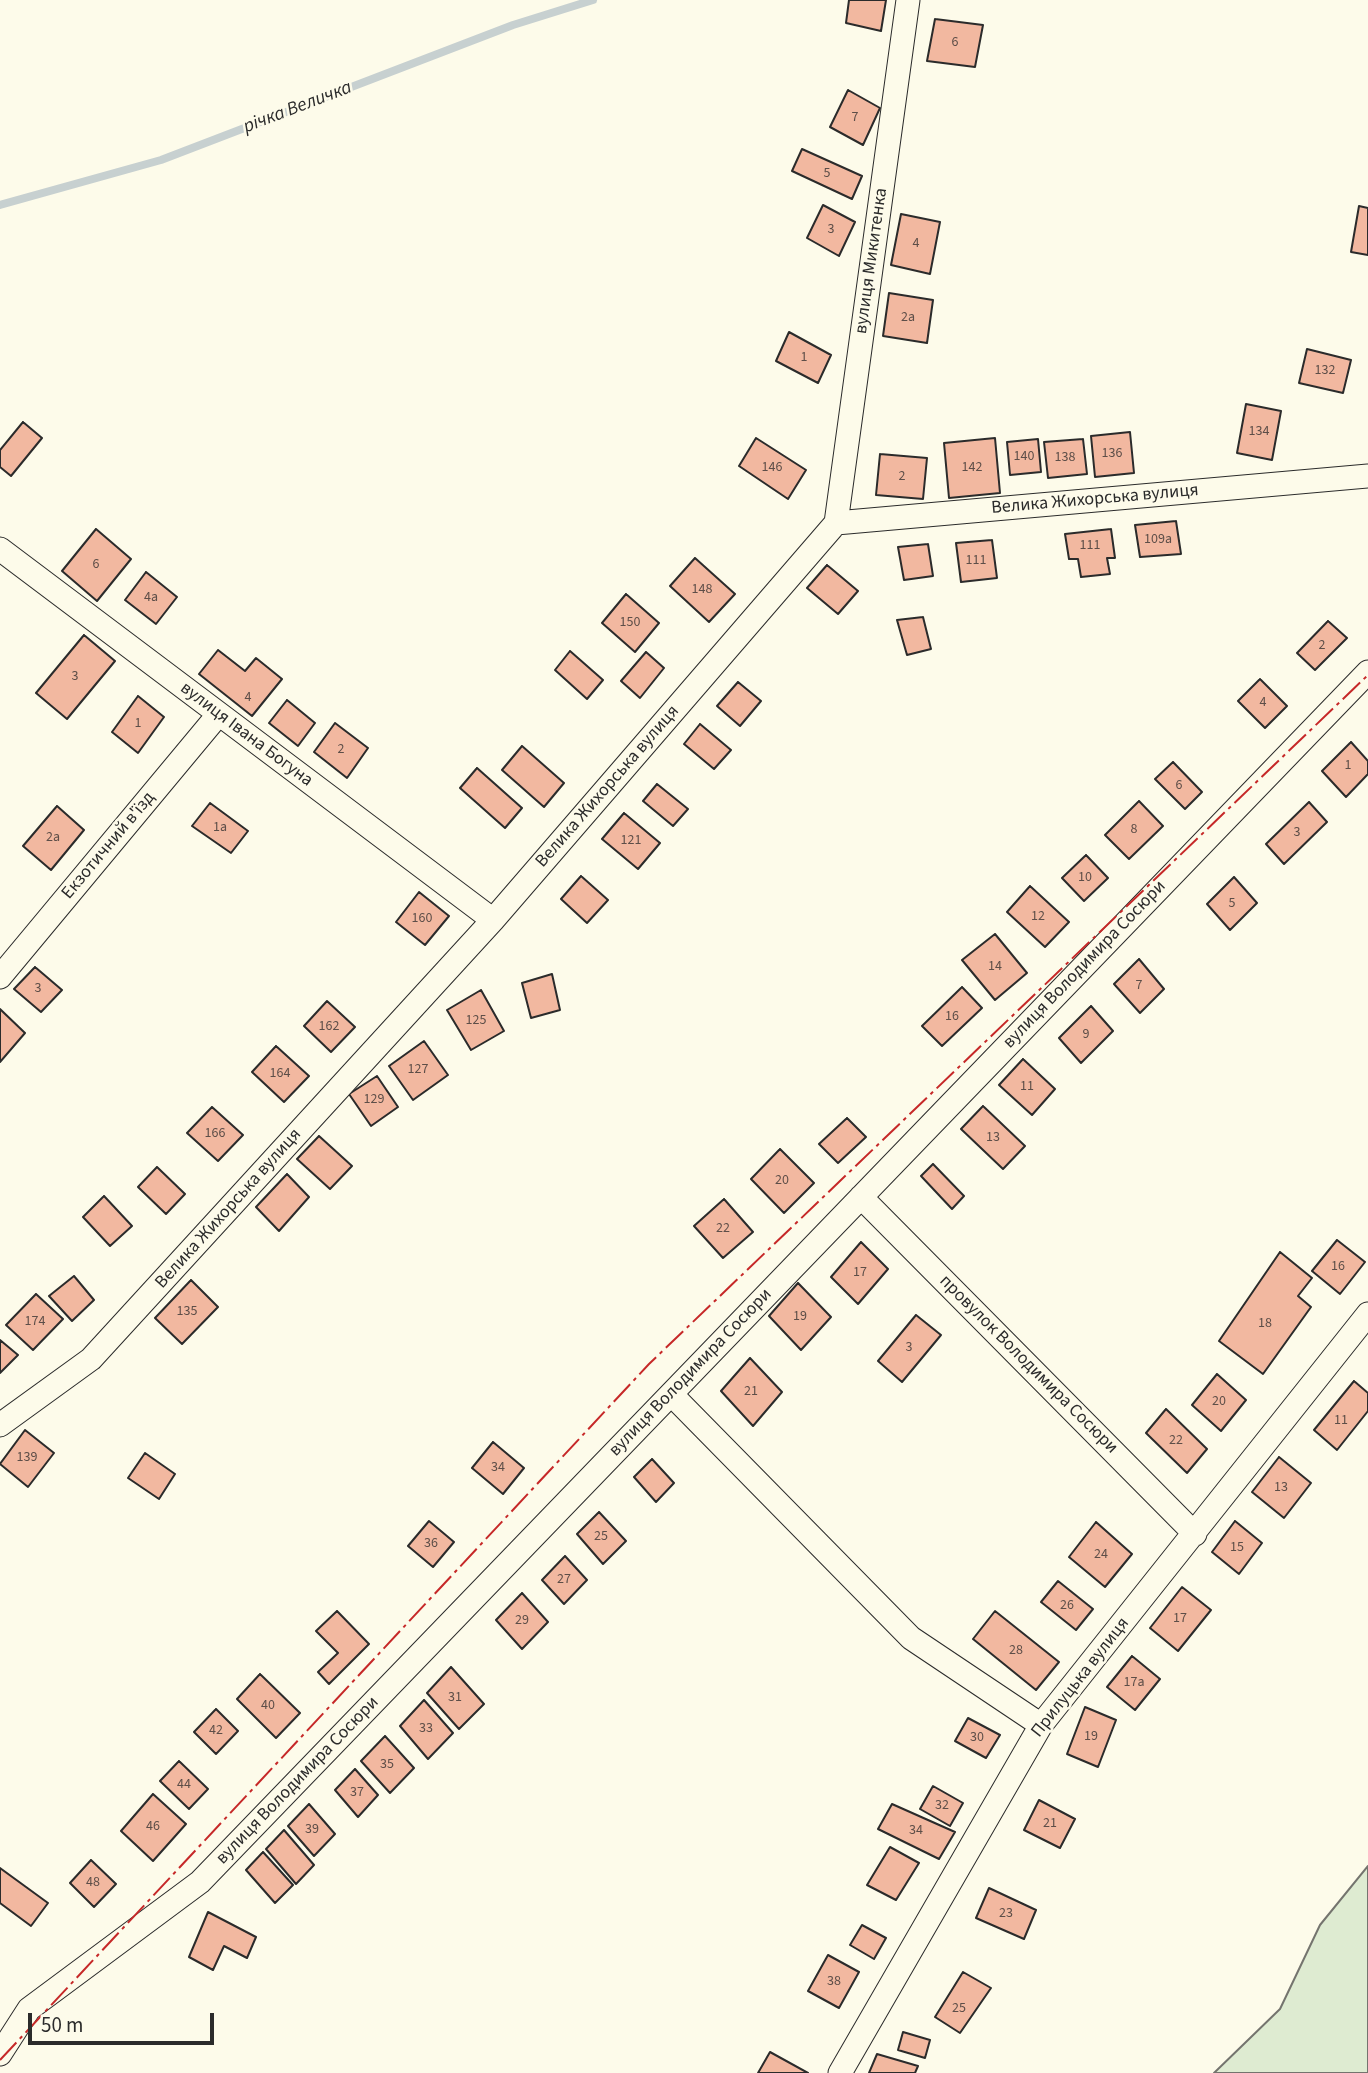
<!DOCTYPE html>
<meta charset="utf-8">
<style>
body{margin:0}
#map{position:relative;width:1368px;height:2073px;overflow:hidden;background:#fdfbea;font-family:"Source Sans 3",sans-serif}
canvas{display:block}
.scale{position:absolute;left:28px;top:2013px;width:186px;height:32px;box-sizing:border-box;border:4px solid #2b2b2b;border-top:0;padding-left:9px;font-size:21px;line-height:24px;white-space:nowrap;color:#2b2b2b;-webkit-text-stroke:5px #fdfbea;paint-order:stroke}
</style>
<div id="map">
<canvas width="1368" height="2073"></canvas>
<div class="scale">50 m</div>
</div>
<script>
const context = document.querySelector('canvas').getContext('2d');
context.lineJoin = 'round';
function fill(path, color) { context.fillStyle = color; context.fill(path, 'evenodd'); }
const toPath = rows => new Path2D(rows.map(r => 'M' + r).join(''));
function strokePath(path, color, width, dash) { context.strokeStyle = color; context.lineWidth = width; context.lineCap = dash ? 'butt' : 'round'; context.setLineDash(dash || []); context.stroke(path); }
function write(font, color, halo, rows, align = 'center') {
  context.font = font + ' "Source Sans 3",sans-serif'; context.lineWidth = 5; context.setLineDash([]); context.textBaseline = 'middle'; context.strokeStyle = halo; context.fillStyle = color; for (const [text, x, y, turn = 0] of rows) {
    context.save(); context.translate(x, y); context.rotate((+turn || 0) * Math.PI / 180); context.textAlign = isNaN(turn) ? turn : align; if (halo) context.strokeText(text, 0, 0); context.fillText(text, 0, 0); context.restore();
  }
}
const green = toPath([
 [1368,1866,1368,2073,1214,2073,1280,2009,1320,1925,1368,1866]
]);
fill(green, '#deebd1');
strokePath(green, '#74746e', 2);
strokePath(toPath([
 [0,205,161,160,513,25,593,0]
]), '#c7d0d0', 8);
const building = toPath([
 [849,0,886,0,881,31,846,23,849,0],
 [935,19,983,25,975,67,927,61,935,19],
 [848,90,880,108,863,145,830,127,848,90],
 [802,149,862,176,852,199,792,171,802,149],
 [823,205,855,222,839,256,807,238,823,205],
 [1359,206,1368,208,1368,255,1351,252,1359,206],
 [901,214,940,222,930,274,891,265,901,214],
 [889,293,933,300,927,343,883,336,889,293],
 [789,332,831,355,818,383,776,361,789,332],
 [1307,349,1351,360,1343,393,1299,383,1307,349],
 [1246,404,1281,411,1272,460,1237,453,1246,404],
 [23,422,42,438,11,476,0,467,0,450,23,422],
 [1130,432,1134,473,1095,477,1091,436,1130,432],
 [756,438,806,470,788,499,739,466,756,438],
 [995,438,1000,493,949,498,944,443,995,438],
 [1038,439,1041,472,1010,475,1007,442,1038,439],
 [1083,439,1087,474,1048,478,1044,442,1083,439],
 [880,454,927,458,923,499,876,495,880,454],
 [1176,521,1181,554,1140,557,1135,525,1176,521],
 [96,529,131,559,97,601,62,571,96,529],
 [1111,529,1115,558,1107,558,1110,574,1081,577,1078,559,1069,559,1065,534,1111,529],
 [992,540,997,578,961,582,956,543,992,540],
 [928,544,933,576,904,580,898,547,928,544],
 [695,558,735,594,709,622,670,586,695,558],
 [827,565,858,591,838,614,807,588,827,565],
 [146,572,177,597,156,624,125,600,146,572],
 [626,594,659,623,635,652,602,623,626,594],
 [923,617,931,649,907,655,897,620,923,617],
 [1328,621,1347,638,1315,670,1297,653,1328,621],
 [84,635,115,661,67,719,36,693,84,635],
 [218,650,245,671,256,658,282,679,252,716,199,674,218,650],
 [570,651,603,680,587,699,555,670,570,651],
 [646,652,664,668,640,698,621,681,646,652],
 [1260,679,1287,706,1265,728,1238,701,1260,679],
 [738,682,761,701,740,726,717,706,738,682],
 [138,696,164,717,138,753,112,732,138,696],
 [287,700,315,723,298,746,269,723,287,700],
 [335,723,368,748,347,778,314,752,335,723],
 [700,724,731,750,714,769,684,744,700,724],
 [1351,742,1368,761,1368,774,1346,797,1322,771,1351,742],
 [522,746,564,783,544,807,502,770,522,746],
 [1173,762,1202,792,1185,809,1155,779,1173,762],
 [477,768,522,808,505,828,460,788,477,768],
 [657,784,688,809,673,826,643,801,657,784],
 [1139,801,1163,826,1129,859,1105,835,1139,801],
 [1309,802,1327,822,1284,864,1266,844,1309,802],
 [210,803,248,831,231,853,192,826,210,803],
 [57,806,84,830,51,870,23,846,57,806],
 [624,813,660,843,638,869,602,839,624,813],
 [1086,855,1108,878,1084,901,1062,878,1086,855],
 [581,876,608,900,587,923,561,899,581,876],
 [1234,877,1257,903,1230,930,1207,904,1234,877],
 [1030,886,1069,922,1045,947,1007,912,1030,886],
 [419,892,449,916,425,945,396,922,419,892],
 [995,934,1027,973,995,1000,962,960,995,934],
 [1139,959,1164,989,1140,1013,1114,984,1139,959],
 [35,967,62,990,41,1012,14,989,35,967],
 [552,974,560,1010,531,1018,522,983,552,974],
 [962,987,982,1008,942,1046,922,1026,962,987],
 [481,990,504,1031,471,1050,447,1010,481,990],
 [327,1001,355,1027,331,1052,304,1026,327,1001],
 [1091,1006,1113,1031,1081,1063,1059,1038,1091,1006],
 [0,1009,25,1033,0,1062,0,1009],
 [424,1041,448,1075,413,1100,389,1066,424,1041],
 [276,1046,309,1076,284,1102,252,1072,276,1046],
 [1023,1059,1055,1089,1032,1115,999,1085,1023,1059],
 [377,1076,398,1107,371,1126,349,1094,377,1076],
 [983,1106,1025,1146,1003,1169,961,1129,983,1106],
 [212,1107,243,1135,218,1161,187,1133,212,1107],
 [847,1118,866,1137,838,1163,819,1144,847,1118],
 [319,1136,352,1166,330,1189,297,1159,319,1136],
 [780,1149,814,1183,784,1213,751,1179,780,1149],
 [933,1164,964,1196,952,1209,921,1176,933,1164],
 [157,1167,185,1194,166,1214,138,1187,157,1167],
 [287,1174,309,1197,279,1231,256,1207,287,1174],
 [104,1196,132,1226,110,1246,83,1217,104,1196],
 [724,1199,753,1232,723,1258,694,1226,724,1199],
 [1337,1240,1365,1262,1340,1294,1312,1271,1337,1240],
 [861,1242,888,1269,858,1304,831,1277,861,1242],
 [1280,1252,1312,1278,1298,1296,1311,1307,1263,1374,1219,1341,1280,1252],
 [74,1276,94,1300,72,1321,49,1296,74,1276],
 [191,1280,218,1307,182,1344,155,1318,191,1280],
 [798,1283,831,1317,801,1350,769,1316,798,1283],
 [36,1294,63,1319,33,1350,6,1325,36,1294],
 [916,1315,941,1335,902,1382,878,1361,916,1315],
 [0,1340,18,1355,0,1373,0,1340],
 [750,1358,782,1392,753,1426,721,1391,750,1358],
 [1217,1374,1246,1400,1221,1431,1192,1405,1217,1374],
 [1354,1381,1368,1393,1368,1411,1337,1450,1314,1430,1354,1381],
 [1166,1409,1207,1449,1187,1473,1146,1433,1166,1409],
 [25,1430,54,1453,28,1487,0,1464,25,1430],
 [493,1442,524,1468,503,1494,472,1468,493,1442],
 [145,1453,175,1474,159,1499,128,1478,145,1453],
 [1279,1457,1311,1483,1284,1518,1252,1492,1279,1457],
 [652,1459,674,1483,656,1502,634,1477,652,1459],
 [599,1512,626,1541,603,1564,577,1534,599,1512],
 [429,1521,454,1542,433,1567,408,1546,429,1521],
 [1235,1521,1262,1543,1239,1574,1212,1552,1235,1521],
 [1096,1522,1132,1554,1105,1587,1069,1557,1096,1522],
 [565,1556,587,1580,564,1604,542,1580,565,1556],
 [1058,1581,1093,1609,1076,1630,1041,1602,1058,1581],
 [1182,1587,1211,1610,1178,1651,1150,1628,1182,1587],
 [522,1593,548,1622,522,1649,496,1620,522,1593],
 [337,1611,369,1644,329,1684,318,1672,338,1653,316,1631,337,1611],
 [995,1611,1059,1662,1036,1690,973,1639,995,1611],
 [1132,1656,1160,1679,1135,1710,1107,1687,1132,1656],
 [451,1667,484,1704,459,1729,427,1693,451,1667],
 [260,1674,300,1713,276,1738,237,1699,260,1674],
 [424,1700,453,1733,428,1759,400,1726,424,1700],
 [1085,1707,1116,1720,1098,1767,1067,1754,1085,1707],
 [216,1709,238,1731,216,1754,194,1732,216,1709],
 [968,1718,1000,1735,986,1758,955,1741,968,1718],
 [385,1736,414,1768,390,1793,361,1761,385,1736],
 [179,1761,208,1789,189,1809,160,1781,179,1761],
 [355,1769,378,1795,358,1817,335,1790,355,1769],
 [933,1786,963,1803,950,1826,920,1809,933,1786],
 [153,1794,186,1824,153,1861,121,1831,153,1794],
 [1039,1800,1075,1819,1060,1848,1024,1830,1039,1800],
 [309,1804,335,1834,314,1856,288,1826,309,1804],
 [892,1804,955,1832,939,1859,878,1829,892,1804],
 [284,1830,314,1865,296,1884,266,1849,284,1830],
 [890,1847,919,1863,896,1900,867,1885,890,1847],
 [263,1852,293,1885,275,1903,246,1870,263,1852],
 [91,1860,116,1884,94,1907,70,1883,91,1860],
 [0,1868,48,1903,31,1926,0,1903,0,1868],
 [989,1888,1036,1910,1024,1939,976,1918,989,1888],
 [208,1912,256,1937,247,1958,224,1946,213,1970,189,1957,208,1912],
 [862,1925,886,1938,874,1959,850,1945,862,1925],
 [828,1955,859,1972,839,2008,808,1991,828,1955],
 [963,1972,991,1988,960,2033,935,2017,963,1972],
 [903,2032,930,2040,925,2058,898,2050,903,2032],
 [770,2052,808,2073,758,2073,770,2052],
 [877,2054,918,2066,915,2073,869,2073,877,2054]
]);
fill(building, '#f2b8a0');
strokePath(building, '#2b2b2b', 2);
const street = toPath([
 [836,523,908,0],
 [0,549,493,920],
 [0,977,218,715],
 [861,1197,1195,1534],
 [671,1394,911,1638,1041,1725],
 [0,1425,91,1359,493,920,836,523,1368,476],
 [0,2054,29,2009,200,1882,1368,672],
 [840,2073,1041,1725,1368,1314]
]);
strokePath(street, '#2b2b2b', 25);
strokePath(street, '#fdfbea', 23);
strokePath(toPath([
 [0,2060,649,1364,1368,675]
]), '#c62828', 2, [24, 5, 3.5, 5]);
write('14px', '#5d4e48', null, [
 ["6",955,43],
 ["7",855,118],
 ["5",827,174],
 ["3",831,230],
 ["4",916,244],
 ["2а",908,318],
 ["1",804,358],
 ["132",1325,371],
 ["134",1259,432],
 ["136",1112,454],
 ["140",1024,457],
 ["138",1065,458],
 ["146",772,468],
 ["142",972,468],
 ["2",902,477],
 ["109а",1158,540],
 ["111",1090,546],
 ["111",976,561],
 ["6",96,565],
 ["148",702,590],
 ["4а",151,598],
 ["150",630,623],
 ["2",1322,646],
 ["3",75,677],
 ["4",248,698],
 ["4",1263,703],
 ["1",138,724],
 ["2",341,750],
 ["1",1348,766],
 ["6",1179,786],
 ["1а",220,828],
 ["8",1134,830],
 ["3",1297,833],
 ["2а",53,838],
 ["121",631,841],
 ["10",1085,878],
 ["5",1232,904],
 ["12",1038,917],
 ["160",422,919],
 ["14",995,967],
 ["7",1139,986],
 ["3",38,989],
 ["16",952,1017],
 ["125",476,1021],
 ["162",329,1027],
 ["9",1086,1035],
 ["127",418,1070],
 ["164",280,1074],
 ["11",1027,1087],
 ["129",374,1100],
 ["166",215,1134],
 ["13",993,1138],
 ["20",782,1181],
 ["22",723,1229],
 ["16",1338,1267],
 ["17",860,1273],
 ["135",187,1312],
 ["19",800,1317],
 ["174",35,1322],
 ["18",1265,1324],
 ["3",909,1348],
 ["21",751,1392],
 ["20",1219,1402],
 ["11",1341,1421],
 ["22",1176,1441],
 ["139",27,1458],
 ["34",498,1468],
 ["13",1281,1488],
 ["25",601,1537],
 ["36",431,1544],
 ["15",1237,1548],
 ["24",1101,1555],
 ["27",564,1580],
 ["26",1067,1606],
 ["17",1180,1619],
 ["29",522,1621],
 ["28",1016,1651],
 ["17а",1134,1683],
 ["31",455,1698],
 ["40",268,1706],
 ["33",426,1729],
 ["42",216,1731],
 ["19",1091,1737],
 ["30",977,1738],
 ["35",387,1765],
 ["44",184,1785],
 ["37",357,1793],
 ["32",942,1806],
 ["21",1050,1824],
 ["46",153,1827],
 ["39",312,1830],
 ["34",916,1831],
 ["48",93,1883],
 ["23",1006,1914],
 ["38",834,1982],
 ["25",959,2009]
]);
write('18px', '#2b2b2b', '#fdfbea', [
 ["вулиця Микитенка",872,261,-82],
 ["Велика Жихорська вулиця",1095,500,-5],
 ["вулиця Івана Богуна",246,735,37],
 ["Велика Жихорська вулиця",608,787,-49],
 ["Екзотичний в'їзд",109,846,-50],
 ["вулиця Володимира Сосюри",1085,965,-46],
 ["Велика Жихорська вулиця",229,1209,-48],
 ["провулок Володимира Сосюри",1028,1365,45],
 ["вулиця Володимира Сосюри",691,1373,-46],
 ["Прилуцька вулиця",1081,1678,-52],
 ["вулиця Володимира Сосюри",298,1781,-46]
]);
write('italic 19px', '#2b2b2b', '#fdfbea', [
 ["річка Величка",298,108,-21]
]);
</script>
